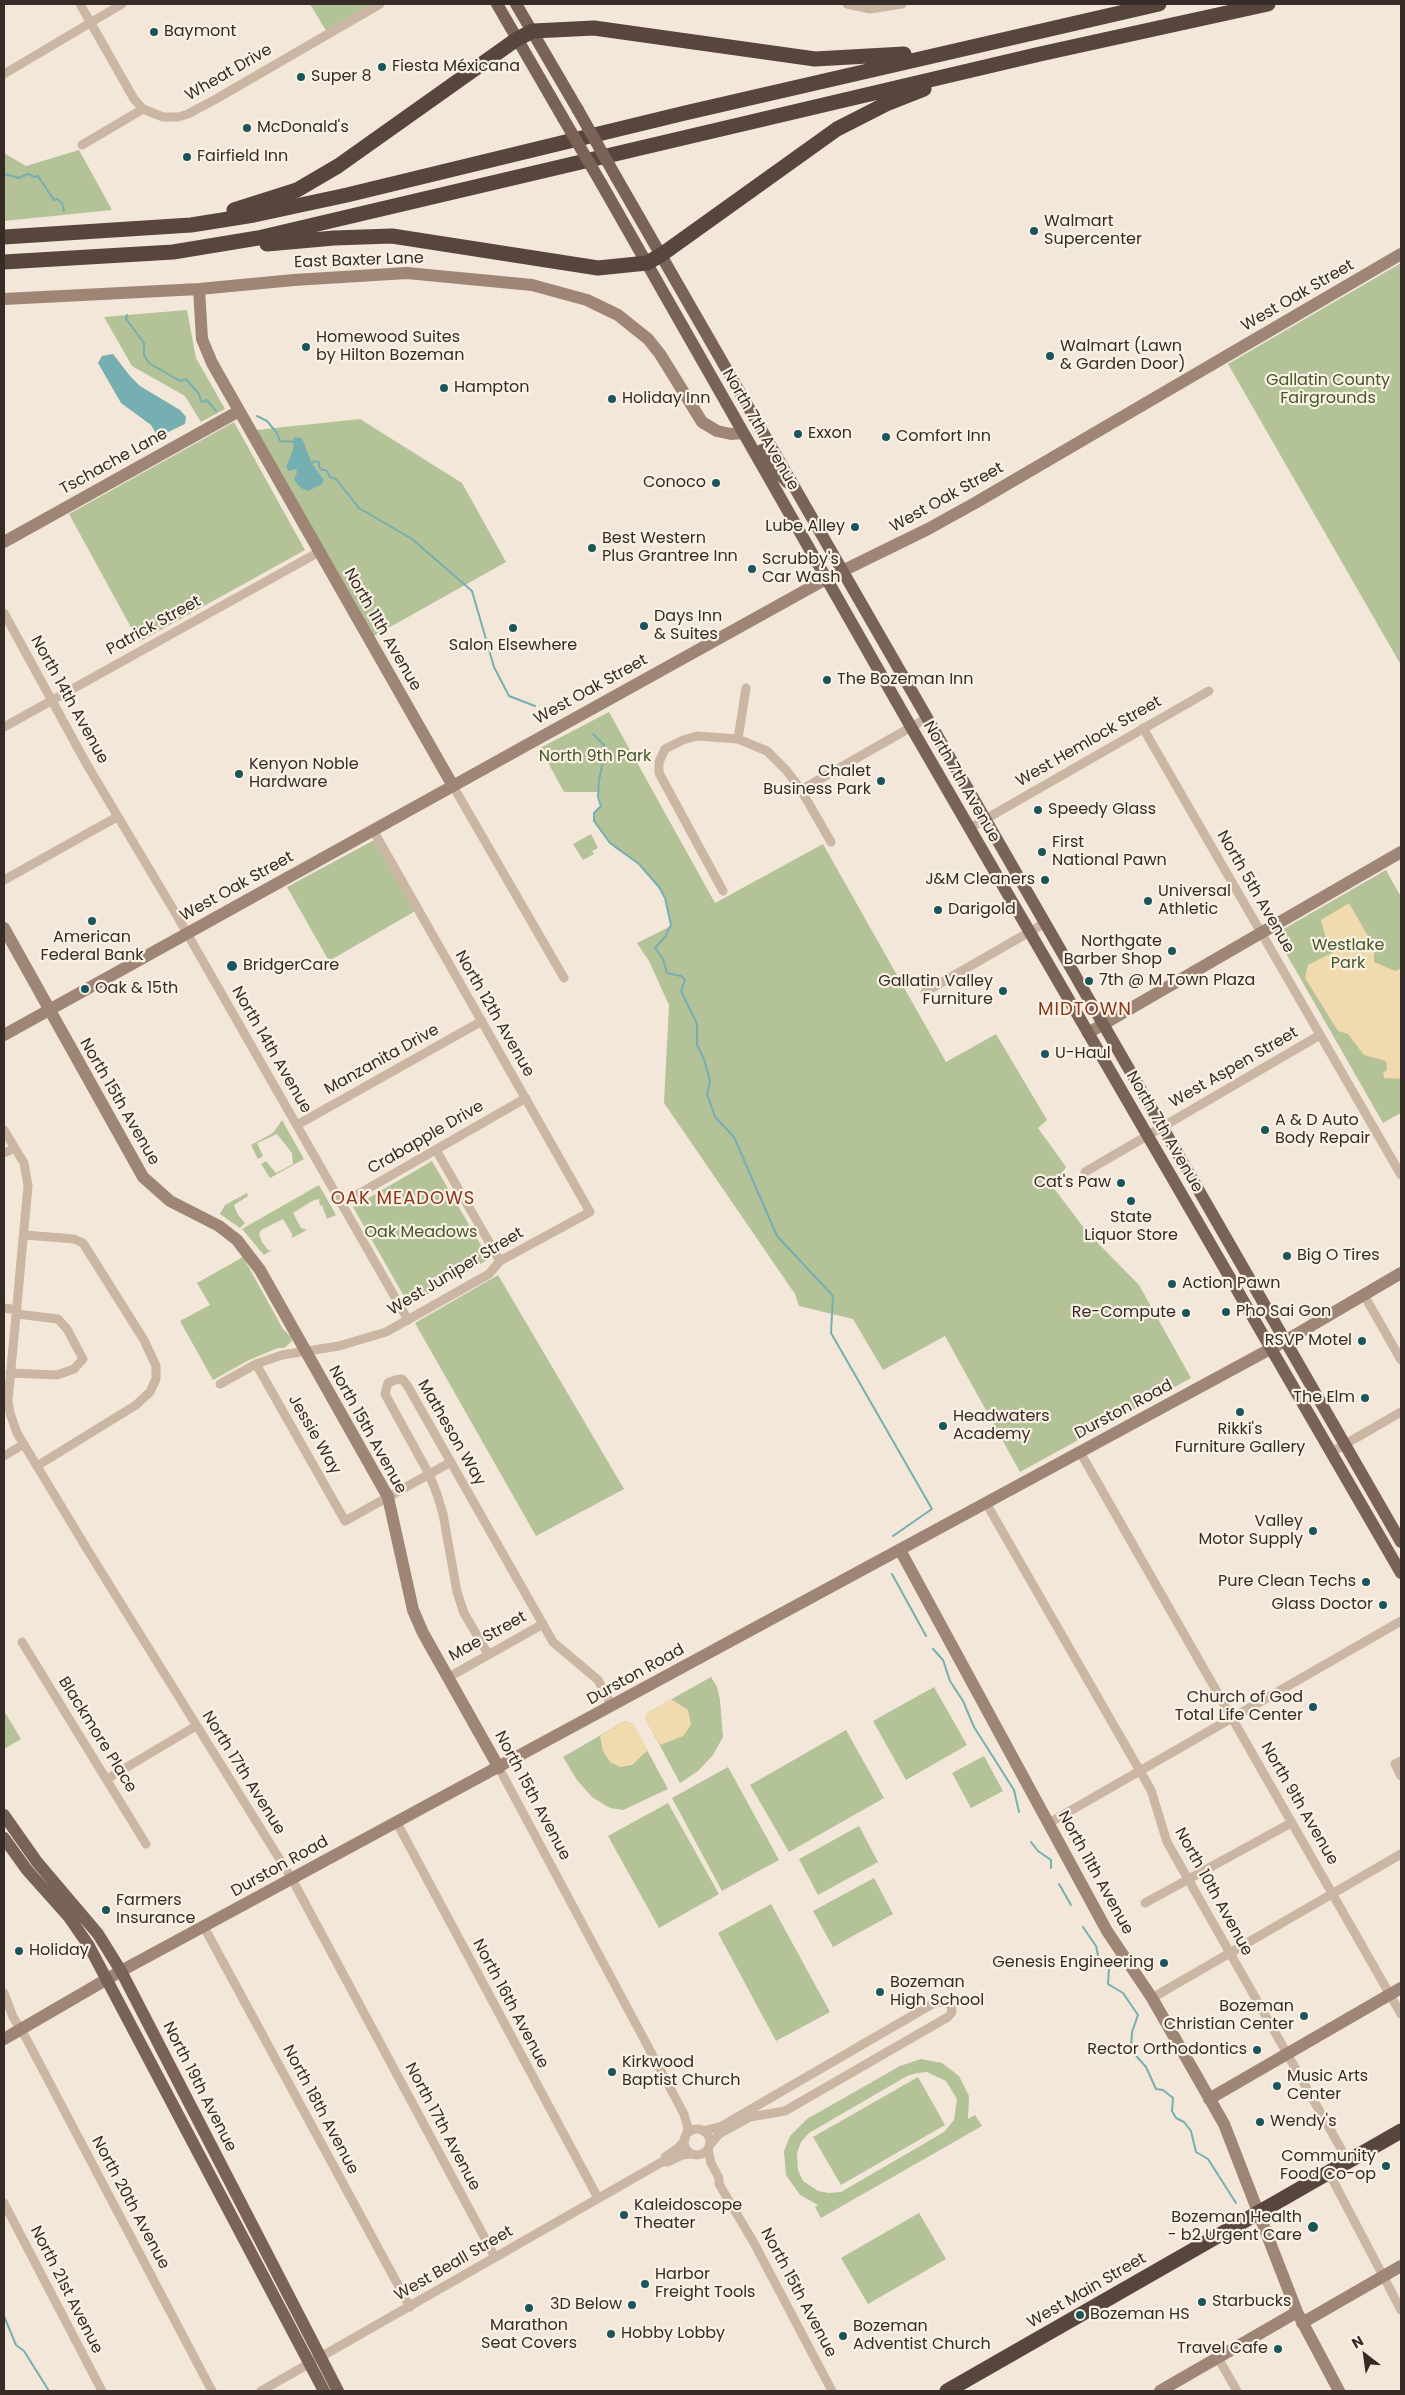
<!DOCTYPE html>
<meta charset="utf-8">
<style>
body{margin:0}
#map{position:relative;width:1405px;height:2395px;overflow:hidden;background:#f3e7d9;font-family:Poppins,sans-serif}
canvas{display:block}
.frame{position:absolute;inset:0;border:5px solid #362b26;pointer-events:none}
.north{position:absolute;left:1340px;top:2330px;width:50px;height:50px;-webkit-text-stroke:4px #faf1e5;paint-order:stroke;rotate:330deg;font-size:14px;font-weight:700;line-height:20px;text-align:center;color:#362b26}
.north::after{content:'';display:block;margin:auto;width:18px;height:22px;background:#362b26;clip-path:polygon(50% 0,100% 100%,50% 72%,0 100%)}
</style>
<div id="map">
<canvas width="1405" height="2395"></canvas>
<div class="frame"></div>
<div class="north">N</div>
</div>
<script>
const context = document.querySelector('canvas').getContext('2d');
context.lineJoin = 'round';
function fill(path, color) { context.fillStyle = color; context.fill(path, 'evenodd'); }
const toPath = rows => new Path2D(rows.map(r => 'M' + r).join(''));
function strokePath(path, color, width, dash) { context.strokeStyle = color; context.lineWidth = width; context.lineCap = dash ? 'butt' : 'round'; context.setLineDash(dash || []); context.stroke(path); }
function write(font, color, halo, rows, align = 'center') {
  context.font = font + ' Poppins,sans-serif'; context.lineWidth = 4.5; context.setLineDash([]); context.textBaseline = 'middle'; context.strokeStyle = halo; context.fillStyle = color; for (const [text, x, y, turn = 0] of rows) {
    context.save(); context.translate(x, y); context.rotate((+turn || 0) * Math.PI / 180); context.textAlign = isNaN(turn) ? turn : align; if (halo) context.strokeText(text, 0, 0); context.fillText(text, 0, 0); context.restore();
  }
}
fill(toPath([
 [310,4,380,4,328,34],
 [79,150,112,210,4,221,4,153,26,166],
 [1401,263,1401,665,1228,364],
 [187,310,196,358,225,409,201,422,185,396,132,366,104,317],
 [360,419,462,483,506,562,374,636,256,430],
 [234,422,305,550,139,642,69,514],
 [609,712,715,903,823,844,946,1062,996,1034,1047,1120,1038,1128,1066,1167,1053,1187,1087,1232,1139,1285,1191,1378,1020,1472,945,1336,883,1370,853,1319,799,1306,795,1294,664,1103,669,1005,649,961,637,943,671,926,665,898,659,887,639,864,615,848,601,832,594,821,594,813,601,805,598,792,564,792,540,748],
 [591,834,598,848,592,851,594,854,583,860,573,844],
 [376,839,417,910,329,961,287,887],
 [1386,870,1401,897,1401,1113,1383,1123,1275,934],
 [282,1120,304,1159,270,1178,261,1164,266,1161,276,1173,293,1164,292,1153,277,1134,257,1143,263,1156,258,1159,251,1145,273,1133],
 [432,1161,489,1259,409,1305,353,1207],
 [319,1185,336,1215,327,1219,322,1205,320,1206,319,1199,314,1200,293,1213,301,1228,307,1230,292,1238,292,1234,283,1219,261,1230,259,1234,262,1242,268,1250,272,1250,264,1255,242,1229],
 [247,1193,248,1196,234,1205,238,1215,245,1223,240,1228,220,1214,225,1205],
 [243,1257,283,1329,291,1337,292,1341,284,1348,278,1348,249,1360,213,1380,180,1321,210,1305,197,1283],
 [498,1275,624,1489,536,1536,415,1323],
 [711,1677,717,1687,720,1700,723,1737,713,1755,698,1771,680,1783,645,1718,647,1713],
 [934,1687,967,1745,906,1780,873,1721],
 [4,1711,21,1739,4,1749],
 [625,1721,633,1724,668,1789,623,1810,610,1808,592,1797,577,1780,563,1757],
 [846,1730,884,1798,789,1852,750,1785],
 [984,1756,1003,1791,971,1808,952,1773],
 [728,1767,779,1860,722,1891,672,1798],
 [668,1803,719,1894,659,1928,608,1836],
 [859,1826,878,1862,818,1895,799,1859],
 [874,1878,893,1914,833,1947,813,1911],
 [771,1904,830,2012,776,2041,718,1933],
 [921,2059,942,2063,959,2076,969,2096,968,2119,975,2115,982,2126,821,2218,815,2207,818,2205,800,2195,786,2175,784,2151,790,2136,807,2119,900,2066],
 [927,2072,946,2081,957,2099,954,2120,944,2132,841,2192,829,2193,818,2191,803,2181,798,2170,797,2153,801,2142,809,2133,907,2076,917,2073],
 [918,2077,945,2125,841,2185,813,2137],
 [919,2213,946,2259,868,2304,841,2258]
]), '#b4c298');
fill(toPath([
 [1349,903,1374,947,1374,962,1395,971,1401,969,1401,1079,1384,1078,1383,1073,1387,1070,1386,1061,1364,1055,1348,1034,1338,1031,1305,978,1308,965,1336,951,1325,935,1321,920],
 [671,1699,688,1710,691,1725,683,1736,660,1745,645,1718,647,1713],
 [625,1721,633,1724,648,1750,632,1765,620,1767,610,1762,603,1751,600,1736]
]), '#f1daad');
fill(toPath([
 [113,354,130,376,140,386,180,410,186,417,185,424,158,437,151,425,121,403,98,363,102,356],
 [294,437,302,438,312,464,324,480,322,484,308,491,301,488,294,480,297,472,296,469,289,471,286,467,293,450]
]), '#76afb1');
strokePath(toPath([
 [4,174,19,178,27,174,35,177,38,176,54,200,57,199,62,203,64,211],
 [127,315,126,319,144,343,144,355,149,363,180,381,186,379,199,394,201,401,203,402,207,400,216,411],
 [257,416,267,421,277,433,280,441,295,442],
 [311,464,314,461,319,462,319,467,322,470,326,470,330,477,336,479,359,508,412,539,472,591,494,667,509,696,535,706],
 [593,734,604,745,605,752,599,780,598,797,601,806,594,813,594,821,610,843,639,864,659,887,665,898,671,925,665,937,655,948,663,959,667,973,681,976,685,980,681,991,697,1024,697,1045,704,1059,710,1081,707,1094,715,1117,734,1137,777,1236,833,1296,831,1333,932,1509,893,1536],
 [892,1574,926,1636],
 [933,1649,943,1660,950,1681,963,1701,974,1727,1014,1790,1019,1812],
 [1031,1842,1038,1851,1051,1860,1051,1868],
 [1059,1884,1071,1905],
 [1083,1927,1096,1946,1099,1960,1109,1969,1108,1984,1123,1993,1138,2015,1132,2032,1131,2050,1146,2067,1156,2089,1163,2090,1173,2098,1172,2111,1176,2118,1184,2122,1191,2131,1196,2152,1208,2159,1236,2203],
 [4,2316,16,2345,24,2351,49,2391]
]), '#76afb1', 2);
strokePath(toPath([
 [80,4,134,99,143,109,163,117,178,117,188,114,216,99,380,4],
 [847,4,870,9,902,4],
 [4,74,122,4],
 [82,145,143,109],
 [4,613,86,763,176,914,408,1320],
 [4,727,319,552],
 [1143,728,1401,1175],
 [738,739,746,688],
 [453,786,564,978],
 [801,790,927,718],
 [970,828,1209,691],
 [4,880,117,817],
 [723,891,659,773,659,762,665,749,683,740,697,736,738,739,767,751,787,771,801,790,831,842],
 [925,992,1045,923],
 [297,1125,482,1021],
 [4,1130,24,1163,28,1186,8,1401,10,1413,17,1433,87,1549,292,1879,495,2257],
 [436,1150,500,1261],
 [4,1153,15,1148],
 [1085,1172,1320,1035],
 [341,1204,526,1098],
 [25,1235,74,1239,83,1243,144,1340,156,1366,156,1379,150,1392,136,1405,37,1466],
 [1364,1295,1401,1360],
 [4,1308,17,1310],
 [256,1364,345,1521,451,1462],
 [10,1373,57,1375,74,1369,83,1359,67,1329,58,1319,17,1314],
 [220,1384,256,1364,282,1355,339,1346,386,1332,489,1274,500,1261,590,1212,373,830],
 [1080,1452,1401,2014],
 [1330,1453,1401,1412],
 [4,1456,24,1444],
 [986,1503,1140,1771,1151,1790,1167,1842,1348,2161],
 [22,1642,146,1844],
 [488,1654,464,1613,457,1592,443,1514,437,1494,429,1474,385,1394,388,1383,395,1380,402,1379,407,1385,553,1642,598,1680,612,1706],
 [449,1677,543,1624],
 [1401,1761,1395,1764,1401,1776],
 [499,1768,684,2114,688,2128,686,2136],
 [107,1779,196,1726],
 [397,1823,598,2198],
 [1049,1823,1401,1621],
 [1145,1903,1291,1823],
 [204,1927,410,2307],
 [4,1993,13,2017,26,2038,212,2391],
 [1152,1998,1401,1854],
 '684 2142a13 13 0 1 1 26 0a13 13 0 1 1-26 0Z',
 [703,2131,722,2126,934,2003,946,2001,951,2006,952,2012,948,2017,797,2104,785,2111,750,2117,719,2134,710,2145],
 [708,2149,711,2163,719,2178,719,2184,754,2243,832,2391],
 [665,2157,678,2148,685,2140],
 [1329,2173,1401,2310],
 [4,2203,102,2391],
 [1218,2358,1237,2391],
 [261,2391,662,2162,668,2162,682,2155,692,2154]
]), '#cbb6a4', 9);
strokePath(toPath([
 [199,289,202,339,212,363,453,786],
 [4,299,199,289,294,280,407,273,532,285,587,300,618,315,648,339,660,354,702,422,717,431,731,434,742,433],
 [4,542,239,411],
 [4,928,143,1177,170,1201,219,1226,237,1240,260,1270,388,1497,413,1610,423,1633,499,1768],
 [1088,1033,1401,852],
 [4,1035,826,579,928,529,975,503,1401,254],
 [900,1550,1107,1931,1152,1998,1224,2124,1297,2312,1339,2391],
 [4,2039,121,1971,1285,1341,1401,1273],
 [1209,2099,1401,1988],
 [1302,2323,1401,2266],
 [1160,2391,1297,2312]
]), '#9f8575', 12);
strokePath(toPath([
 [497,4,563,118],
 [516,4,578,110],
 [616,177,1401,1542],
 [601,183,911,727,1401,1573],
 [762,450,771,465,788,483],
 [4,1815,37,1862,98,1934,121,1971,338,2391],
 [4,1838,27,1870,69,1917,89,1946,324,2391]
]), '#796256', 12);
strokePath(toPath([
 [234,210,297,190,338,166,517,39,533,31,594,28,815,59,904,54],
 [4,237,191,225,254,215,347,195,685,113,1159,4],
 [267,244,334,238,392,236,598,268,647,263,661,255,837,129,886,104,924,89],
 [4,262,173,252,258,238,1040,54,1268,4],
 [947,2391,1401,2131]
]), '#58453d', 15);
strokePath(toPath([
 [578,110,616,177],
 [563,118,601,183]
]), '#796256', 12);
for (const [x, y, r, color] of [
 [154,32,5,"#19555a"],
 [382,67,5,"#19555a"],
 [301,77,5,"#19555a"],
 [247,128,5,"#19555a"],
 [187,157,5,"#19555a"],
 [1034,231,5,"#19555a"],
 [306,347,5,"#19555a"],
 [1050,356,5,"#19555a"],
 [444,388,5,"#19555a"],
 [612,399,5,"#19555a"],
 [798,434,5,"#19555a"],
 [886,437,5,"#19555a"],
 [716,483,5,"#19555a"],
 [855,527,5,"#19555a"],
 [592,548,5,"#19555a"],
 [752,569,5,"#19555a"],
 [644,626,5,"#19555a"],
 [513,628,5,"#19555a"],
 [827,680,5,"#19555a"],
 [239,774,5,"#19555a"],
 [881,781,5,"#19555a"],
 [1038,810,5,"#19555a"],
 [1042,852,5,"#19555a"],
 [1045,880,5,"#19555a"],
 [1148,901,5,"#19555a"],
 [938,910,5,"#19555a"],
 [92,921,5,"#19555a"],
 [1172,951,5,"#19555a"],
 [232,966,6,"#19555a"],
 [1089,981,5,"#19555a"],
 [85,989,5,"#19555a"],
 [1003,991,5,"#19555a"],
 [1045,1054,5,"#19555a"],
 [1265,1130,5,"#19555a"],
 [1121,1183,5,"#19555a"],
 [1131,1201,5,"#19555a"],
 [1287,1256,5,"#19555a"],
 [1172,1284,5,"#19555a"],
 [1226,1312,5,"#19555a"],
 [1186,1313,5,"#19555a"],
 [1362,1341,5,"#19555a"],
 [1365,1398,5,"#19555a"],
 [1240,1412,5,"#19555a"],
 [943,1426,5,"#19555a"],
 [1313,1531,5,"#19555a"],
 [1366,1582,5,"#19555a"],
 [1383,1605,5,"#19555a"],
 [1313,1707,5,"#19555a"],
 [106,1910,5,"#19555a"],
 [19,1951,5,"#19555a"],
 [1164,1963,5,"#19555a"],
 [880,1992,5,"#19555a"],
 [1304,2016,5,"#19555a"],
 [1257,2050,5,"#19555a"],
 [612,2072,5,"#19555a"],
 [1277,2086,5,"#19555a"],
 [1260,2122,5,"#19555a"],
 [1386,2166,5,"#19555a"],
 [624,2215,5,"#19555a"],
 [1313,2227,6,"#19555a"],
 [645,2284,5,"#19555a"],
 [1202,2302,5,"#19555a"],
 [632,2305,5,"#19555a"],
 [529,2308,5,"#19555a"],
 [1080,2315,5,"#19555a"],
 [611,2334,5,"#19555a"],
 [843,2336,5,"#19555a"],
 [1278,2349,5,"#19555a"]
]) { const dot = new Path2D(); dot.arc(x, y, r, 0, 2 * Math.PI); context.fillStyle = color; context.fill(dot); strokePath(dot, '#faf1e5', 2); }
write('16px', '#362b26', '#faf1e5', [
 ["Baymont",164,32],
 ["Fiesta Méxicana",392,67],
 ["Super 8",311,77],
 ["McDonald's",257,128],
 ["Fairfield Inn",197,157],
 ["Walmart",1044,222],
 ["Supercenter",1044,240],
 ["Homewood Suites",316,338],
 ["by Hilton Bozeman",316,356],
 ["Walmart (Lawn",1060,347],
 ["& Garden Door)",1060,365],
 ["Hampton",454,388],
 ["Holiday Inn",622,399],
 ["Exxon",808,434],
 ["Comfort Inn",896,437],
 ["Conoco",706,483,"right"],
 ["Lube Alley",845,527,"right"],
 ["Best Western",602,539],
 ["Plus Grantree Inn",602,557],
 ["Scrubby's",762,560],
 ["Car Wash",762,578],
 ["Days Inn",654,617],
 ["& Suites",654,635],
 ["Salon Elsewhere",513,646,"center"],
 ["The Bozeman Inn",837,680],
 ["Kenyon Noble",249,765],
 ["Hardware",249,783],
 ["Chalet",871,772,"right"],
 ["Business Park",871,790,"right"],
 ["Speedy Glass",1048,810],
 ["First",1052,843],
 ["National Pawn",1052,861],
 ["J&M Cleaners",1035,880,"right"],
 ["Universal",1158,892],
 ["Athletic",1158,910],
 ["Darigold",948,910],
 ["American",92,938,"center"],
 ["Federal Bank",92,956,"center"],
 ["Northgate",1162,942,"right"],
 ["Barber Shop",1162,960,"right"],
 ["BridgerCare",243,966],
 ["7th @ M Town Plaza",1099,981],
 ["Gallatin Valley",993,982,"right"],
 ["Furniture",993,1000,"right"],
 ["Oak & 15th",95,989],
 ["U-Haul",1055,1054],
 ["A & D Auto",1275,1121],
 ["Body Repair",1275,1139],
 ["Cat's Paw",1111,1183,"right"],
 ["State",1131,1218,"center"],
 ["Liquor Store",1131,1236,"center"],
 ["Big O Tires",1297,1256],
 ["Action Pawn",1182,1284],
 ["Pho Sai Gon",1236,1312],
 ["Re-Compute",1176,1313,"right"],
 ["RSVP Motel",1352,1341,"right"],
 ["The Elm",1355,1398,"right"],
 ["Headwaters",953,1417],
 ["Academy",953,1435],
 ["Rikki's",1240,1430,"center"],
 ["Furniture Gallery",1240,1448,"center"],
 ["Valley",1303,1522,"right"],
 ["Motor Supply",1303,1540,"right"],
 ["Pure Clean Techs",1356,1582,"right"],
 ["Glass Doctor",1373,1605,"right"],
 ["Church of God",1303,1698,"right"],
 ["Total Life Center",1303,1716,"right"],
 ["Farmers",116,1901],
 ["Insurance",116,1919],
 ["Holiday",29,1951],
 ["Genesis Engineering",1154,1963,"right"],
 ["Bozeman",890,1983],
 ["High School",890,2001],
 ["Bozeman",1294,2007,"right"],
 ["Christian Center",1294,2025,"right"],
 ["Rector Orthodontics",1247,2050,"right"],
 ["Kirkwood",622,2063],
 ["Baptist Church",622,2081],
 ["Music Arts",1287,2077],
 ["Center",1287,2095],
 ["Wendy's",1270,2122],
 ["Community",1376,2157,"right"],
 ["Food Co-op",1376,2175,"right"],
 ["Kaleidoscope",634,2206],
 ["Theater",634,2224],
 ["Bozeman Health",1302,2218,"right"],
 ["- b2 Urgent Care",1302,2236,"right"],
 ["Harbor",655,2275],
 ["Freight Tools",655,2293],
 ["Starbucks",1212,2302],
 ["3D Below",622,2305,"right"],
 ["Bozeman HS",1090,2315],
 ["Marathon",529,2326,"center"],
 ["Seat Covers",529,2344,"center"],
 ["Bozeman",853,2327],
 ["Adventist Church",853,2345],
 ["Hobby Lobby",621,2334],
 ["Travel Cafe",1268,2349,"right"]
], 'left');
write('16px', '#362b26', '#faf1e5', [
 ["Wheat Drive",229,73,-30],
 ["East Baxter Lane",359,261,-2],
 ["West Oak Street",1298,296,-30],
 ["North 7th Avenue",760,430,60],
 ["Tschache Lane",114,462,-29],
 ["West Oak Street",947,498,-29],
 ["Patrick Street",154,626,-29],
 ["North 11th Avenue",382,630,60],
 ["West Oak Street",591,690,-29],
 ["North 14th Avenue",69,700,61],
 ["West Hemlock Street",1089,742,-30],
 ["North 7th Avenue",961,782,60],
 ["West Oak Street",237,887,-29],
 ["North 5th Avenue",1255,892,60],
 ["North 12th Avenue",494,1014,60],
 ["North 14th Avenue",271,1050,60],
 ["Manzanita Drive",382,1060,-29],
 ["West Aspen Street",1234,1068,-30],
 ["North 15th Avenue",119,1102,60],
 ["North 7th Avenue",1164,1132,60],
 ["Crabapple Drive",426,1138,-30],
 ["West Juniper Street",456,1272,-31],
 ["Durston Road",1124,1410,-28],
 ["North 15th Avenue",367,1430,61],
 ["Matheson Way",451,1433,60],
 ["Jessie Way",314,1435,60],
 ["Mae Street",488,1637,-29],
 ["Durston Road",636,1675,-29],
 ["Blackmore Place",97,1735,58],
 ["North 17th Avenue",243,1773,58],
 ["North 15th Avenue",532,1796,62],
 ["North 9th Avenue",1299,1804,60],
 ["Durston Road",280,1867,-29],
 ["North 11th Avenue",1095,1873,61],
 ["North 10th Avenue",1213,1892,61],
 ["North 16th Avenue",510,2004,62],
 ["North 19th Avenue",199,2087,63],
 ["North 18th Avenue",320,2110,62],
 ["North 17th Avenue",442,2127,62],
 ["North 20th Avenue",130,2203,62],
 ["West Beall Street",454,2264,-30],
 ["North 21st Avenue",66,2290,63],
 ["West Main Street",1087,2291,-30],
 ["North 15th Avenue",798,2293,62]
]);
write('16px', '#455628', '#faf1e5', [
 ["Gallatin County",1328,381],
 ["Fairgrounds",1328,399],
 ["North 9th Park",595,757],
 ["Westlake",1348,946],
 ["Park",1348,964],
 ["Oak Meadows",421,1233]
]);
context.letterSpacing = '1px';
write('18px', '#8a361a', '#faf1e5', [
 ["MIDTOWN",1085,1010],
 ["OAK MEADOWS",403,1199]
]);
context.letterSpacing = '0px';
</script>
